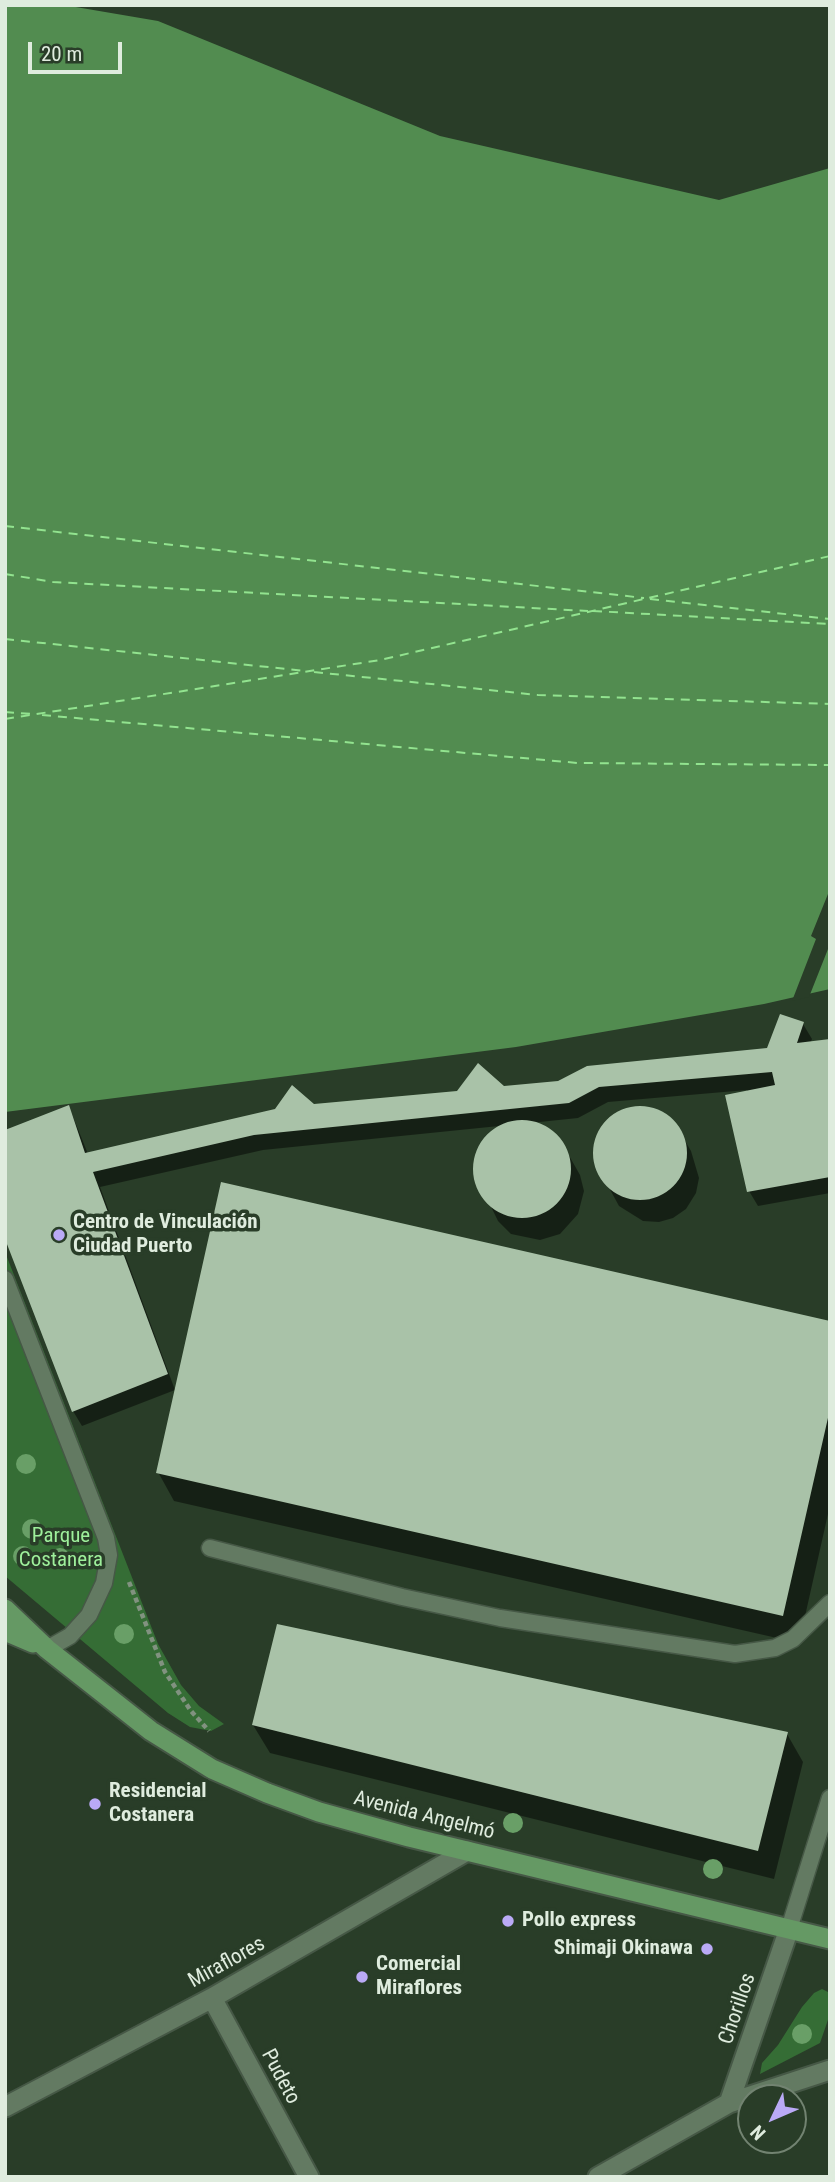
<!DOCTYPE html>
<meta charset="utf-8">
<style>
body{margin:0}
#map{position:relative;width:835px;height:2182px;overflow:hidden;background:#293d28;font-family:"Roboto Condensed",sans-serif}
canvas{display:block}
.frame{position:absolute;inset:0;border:7px solid #dfecde;pointer-events:none}
.north{position:absolute;left:737px;top:2084px;width:70px;height:70px;box-sizing:border-box;background:#293d28;border:2px solid #728371;border-radius:50%;rotate:226deg;font-size:19px;font-weight:700;line-height:28px;text-align:center;color:#dfecde}
.north::after{content:'';display:block;margin:auto;width:24px;height:32px;background:#baaaf6;clip-path:polygon(50% 0,100% 100%,50% 72%,0 100%)}
.scale{position:absolute;left:28px;top:42px;width:94px;height:32px;box-sizing:border-box;border:4px solid #dfecde;border-top:0;padding-left:9px;font-size:21px;line-height:24px;white-space:nowrap;color:#dfecde;-webkit-text-stroke:5px #293d28;paint-order:stroke}
</style>
<div id="map">
<canvas width="835" height="2182"></canvas>
<div class="frame"></div>
<div class="north">N</div>
<div class="scale">20 m</div>
</div>
<script>
const context = document.querySelector('canvas').getContext('2d');
context.lineJoin = 'round';
function fill(path, color) { context.fillStyle = color; context.fill(path, 'evenodd'); }
const toPath = rows => new Path2D(rows.map(r => 'M' + r).join(''));
function strokePath(path, color, width, dash) { context.strokeStyle = color; context.lineWidth = width; context.lineCap = dash ? 'butt' : 'round'; context.setLineDash(dash || []); context.stroke(path); }
function write(font, color, halo, rows, align = 'center') {
  context.font = font + ' "Roboto Condensed",sans-serif'; context.lineWidth = 7; context.setLineDash([]); context.textBaseline = 'middle'; context.strokeStyle = halo; context.fillStyle = color; for (const [text, x, y, turn = 0] of rows) {
    context.save(); context.translate(x, y); context.rotate((+turn || 0) * Math.PI / 180); context.textAlign = isNaN(turn) ? turn : align; if (halo) context.strokeText(text, 0, 0); context.fillText(text, 0, 0); context.restore();
  }
}
fill(toPath([
 [5,1252,158,1644,181,1685,199,1706,224,1724,211,1731,190,1727,168,1713,5,1576],
 [822,1989,830,1993,830,2014,820,2043,760,2074,762,2063,778,2045,802,2007,814,1993]
]), '#356d35');
fill(toPath([
 [5,5,64,5,158,21,440,136,719,200,830,168,830,989,764,1004,516,1047,5,1112]
]), '#528c50');
fill(toPath([
 [830,889,830,944,809,997,792,1001,816,939,811,936]
]), '#293d28');
fill(toPath([
 [803,1024,812,1039,810,1044,830,1041,830,1193,758,1206,749,1191,747,1090,608,1102,578,1118,530,1123,549,1130,567,1152,580,1175,584,1191,578,1214,560,1234,540,1240,511,1234,498,1221,476,1176,480,1148,488,1136,509,1125,263,1150,100,1187,175,1390,82,1426,73,1411,69,1107,88,1154,313,1106,559,1083,768,1049],
 [644,1108,669,1118,677,1127,691,1151,699,1178,696,1193,686,1209,673,1218,659,1222,643,1221,619,1206,596,1164,595,1148,602,1128,613,1117,629,1109],
 [830,1323,830,1505,799,1643,174,1501,158,1472],
 [253,1725,787,1734,803,1762,774,1879,270,1753]
]), '#0007');
strokePath(toPath([
 [5,526,644,598],
 [5,574,53,582,588,611],
 [650,599,830,619],
 [593,611,830,624],
 [5,639,305,671],
 [314,672,538,695,830,704],
 [5,712,33,714],
 [42,715,578,763,830,765],
 [5,719,380,660,830,556]
]), '#92e38f', 2, [9, 7]);
fill(toPath([
 [780,1014,804,1022,797,1043,830,1039,830,1177,747,1192,725,1095,775,1085,772,1072,599,1087,569,1103,254,1135,93,1172,168,1374,72,1412,5,1239,5,1130,69,1105,85,1153,275,1109,292,1085,314,1104,457,1091,478,1063,504,1086,558,1081,587,1066,767,1048],
 '593 1153a47 47 0 1 1 94 0a47 47 0 1 1-94 0Z',
 '473 1169a49 49 0 1 1 98 0a49 49 0 1 1-98 0Z',
 [221,1182,830,1321,830,1409,783,1616,156,1473],
 [277,1624,788,1732,758,1851,252,1725]
]), '#a9c2a8');
const service = toPath([
 [5,1279,106,1538,109,1555,104,1583,89,1615,70,1636,47,1649],
 [210,1548,402,1597,500,1618,735,1654,775,1648,793,1639,830,1603],
 [789,1929,830,1798]
]);
const minor = toPath([
 [212,1998,309,2177],
 [5,2107,212,1998,467,1851]
]);
const tertiary = toPath([
 [729,2103,789,1929],
 [598,2177,729,2103,830,2070]
]);
const primary = toPath([
 [5,1609,47,1649,151,1731,212,1769,267,1793,319,1812,409,1837,830,1939],
 [5,1631,33,1643]
]);
strokePath(service, '#465846', 19);
strokePath(minor, '#465846', 23);
strokePath(tertiary, '#465846', 23);
strokePath(primary, '#465846', 23);
strokePath(toPath([
 [129,1582,165,1672,191,1711,209,1731]
]), '#819280', 4.5, [5, 3.5]);
strokePath(service, '#637a62', 16);
strokePath(minor, '#637a62', 19);
strokePath(tertiary, '#637a62', 19);
strokePath(primary, '#659964', 19);
context.fillStyle = '#699f67';
for (const [x, y] of [
 [26,1464],
 [32,1529],
 [23,1556],
 [60,1558],
 [124,1634],
 [513,1823],
 [713,1869],
 [802,2034]
]) { context.beginPath(); context.arc(x, y, 10, 0, 2 * Math.PI); context.fill(); }
for (const [x, y, r, color] of [
 [59,1235,7,"#baaaf6"],
 [95,1804,7,"#baaaf6"],
 [508,1921,7,"#baaaf6"],
 [707,1949,7,"#baaaf6"],
 [362,1977,7,"#baaaf6"]
]) { const dot = new Path2D(); dot.arc(x, y, r, 0, 2 * Math.PI); context.fillStyle = color; context.fill(dot); strokePath(dot, '#293d28', 2.5); }
write('bold 21px', '#dfecde', '#293d28', [
 ["Centro de Vinculación",73,1223],
 ["Ciudad Puerto",73,1247],
 ["Residencial",109,1792],
 ["Costanera",109,1816],
 ["Pollo express",522,1921],
 ["Shimaji Okinawa",693,1949,"right"],
 ["Comercial",376,1965],
 ["Miraflores",376,1989]
], 'left');
write('21px', '#9eef9b', '#293d28', [
 ["Parque",61,1537],
 ["Costanera",61,1561]
]);
write('21px', '#dfecde', '#293d28', [
 ["Avenida Angelmó",424,1816,14],
 ["Miraflores",227,1963,-29],
 ["Chorillos",738,2009,-71],
 ["Pudeto",280,2077,62]
]);
</script>
